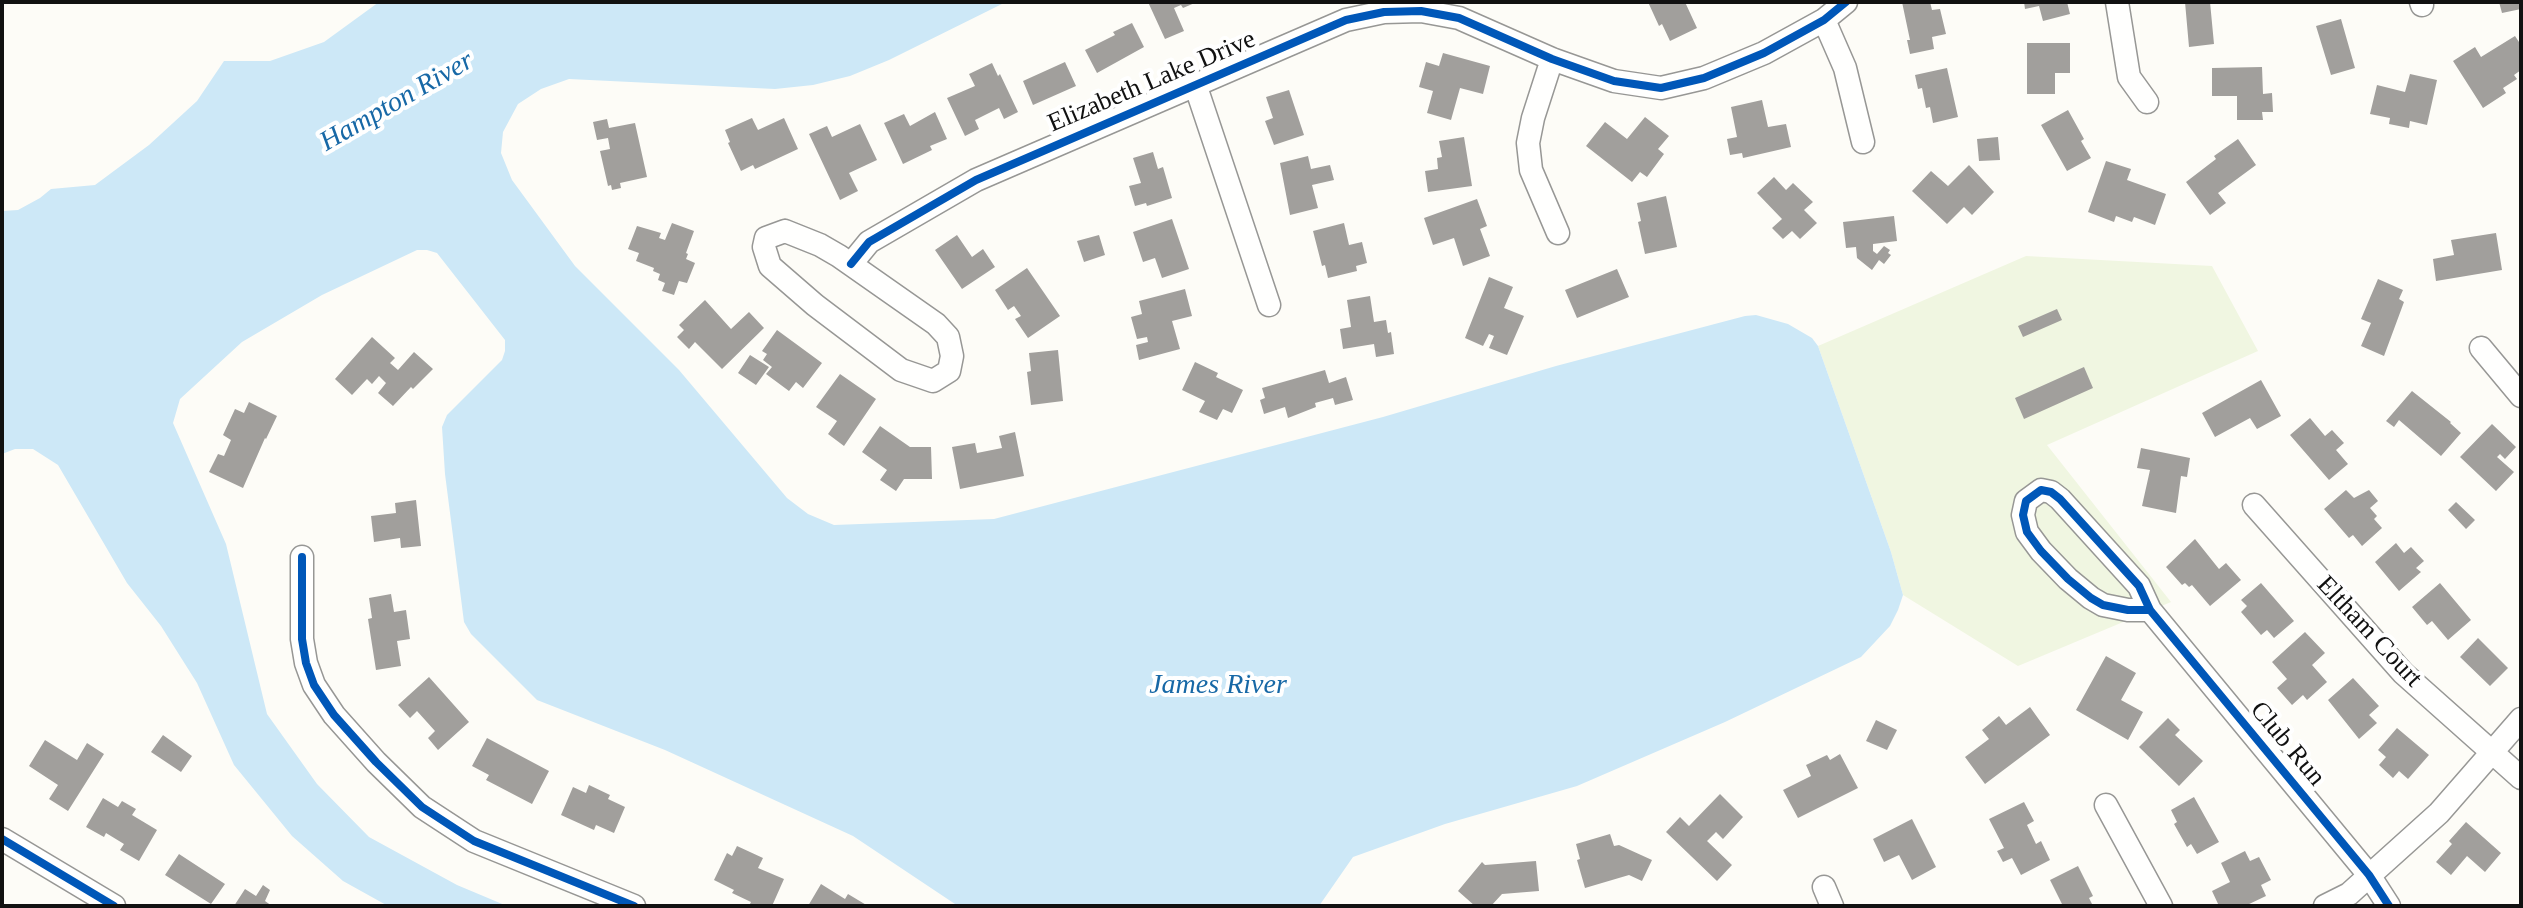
<!DOCTYPE html>
<style>
body{margin:0}
#map{position:relative;width:2523px;height:908px;overflow:hidden;background:#fdfcf7;font-family:Georgia,serif}
canvas{display:block}
.frame{position:absolute;inset:0;border:4px solid #111;pointer-events:none}
</style>
<div id="map">
<canvas width="2523" height="908"></canvas>
<div class="frame"></div>
</div>
<script>
const context = document.querySelector('canvas').getContext('2d');
context.lineJoin = 'round';
function fill(path, color) { context.fillStyle = color; context.fill(path, 'evenodd'); }
const toPath = rows => new Path2D(rows.map(r => 'M' + r).join(''));
function strokePath(path, color, width, dash) { context.strokeStyle = color; context.lineWidth = width; context.lineCap = dash ? 'butt' : 'round'; context.setLineDash(dash || []); context.stroke(path); }
function write(font, color, halo, rows, align = 'center') {
  context.font = font + ' Georgia,serif'; context.lineWidth = 8; context.setLineDash([]); context.textBaseline = 'middle'; context.strokeStyle = halo; context.fillStyle = color; for (const [text, x, y, turn = 0] of rows) {
    context.save(); context.translate(x, y); context.rotate((+turn || 0) * Math.PI / 180); context.textAlign = isNaN(turn) ? turn : align; if (halo) context.strokeText(text, 0, 0); context.fillText(text, 0, 0); context.restore();
  }
}
fill(toPath([
 [2026,256,2212,266,2258,351,2047,445,2171,602,2018,666,1903,595,1891,552,1818,346]
]), '#f0f6e1');
fill(toPath([
 [379,2,1006,2,889,60,850,76,813,85,775,89,569,79,541,89,518,104,503,132,501,153,512,180,575,266,679,370,787,498,808,514,834,525,994,519,1383,417,1556,366,1745,316,1756,315,1788,324,1812,338,1818,346,1891,552,1903,595,1898,610,1890,626,1861,657,1725,722,1577,786,1445,824,1353,857,1319,906,958,906,853,836,665,750,537,700,471,634,464,622,445,474,442,427,447,415,502,360,505,351,505,340,437,253,427,250,417,250,322,295,242,342,180,399,173,423,226,544,267,714,317,784,369,837,457,885,507,906,388,906,343,881,292,836,234,765,197,683,161,626,127,583,58,465,33,449,15,449,2,454,2,211,18,210,40,198,51,189,95,185,149,145,197,101,224,61,270,61,324,42]
]), '#cde8f7');
fill(toPath([
 [1148,2,1197,2,1183,8,1181,5,1174,8,1184,31,1165,39],
 [1648,2,1685,2,1697,28,1670,41,1662,24,1659,26],
 [1902,2,1930,2,1932,10,1940,9,1946,34,1932,37,1934,49,1910,54,1907,40,1910,40],
 [2024,2,2067,2,2070,14,2043,21,2039,6,2025,9],
 [2185,2,2210,2,2214,44,2189,47],
 [2499,2,2521,2,2521,9,2502,13],
 [2341,19,2355,68,2331,75,2316,26],
 [1132,23,1144,47,1097,73,1085,50,1115,35,1113,32],
 [2515,36,2521,45,2521,70,2514,75,2517,79,2503,88,2506,93,2483,108,2453,61,2475,47,2481,57],
 [2027,43,2070,43,2070,73,2055,73,2055,94,2027,94],
 [1443,53,1490,66,1483,94,1460,88,1451,120,1427,113,1433,91,1419,87,1426,62,1439,66],
 [1065,62,1076,86,1033,105,1023,81],
 [992,63,998,76,1000,74,1018,112,1004,119,999,108,975,120,979,129,965,136,947,98,975,86,969,74],
 [2262,67,2263,94,2272,93,2273,112,2262,112,2263,120,2237,120,2237,96,2212,96,2212,68],
 [1947,68,1958,117,1933,123,1930,107,1926,108,1922,88,1918,89,1915,75],
 [2410,74,2437,80,2427,125,2410,121,2409,128,2389,124,2390,118,2370,114,2377,85,2405,92],
 [1289,90,1304,135,1274,145,1265,121,1273,118,1266,97],
 [1762,100,1768,127,1786,124,1791,147,1743,158,1742,153,1730,155,1727,139,1737,137,1731,107],
 [2068,110,2084,139,2081,141,2091,158,2067,171,2041,125],
 [935,112,947,139,930,146,932,150,903,164,884,123,904,114,910,126],
 [1645,117,1669,136,1658,149,1664,154,1647,177,1640,172,1632,182,1586,146,1605,122,1627,139],
 [752,118,758,130,784,118,798,149,755,169,753,165,741,171,728,143,730,142,725,130],
 [607,119,609,128,635,123,647,177,620,183,621,188,612,190,611,185,608,186,600,151,610,149,608,138,597,140,593,122],
 [860,124,877,160,849,173,858,191,840,200,809,134,827,126,832,137],
 [1464,137,1472,186,1428,192,1425,171,1438,169,1437,158,1442,157,1439,141],
 [1998,137,2000,160,1979,161,1977,139],
 [2238,139,2256,165,2218,193,2226,203,2210,215,2186,182,2216,159,2214,156],
 [1153,152,1158,169,1163,167,1172,198,1147,206,1146,203,1135,206,1129,186,1141,183,1133,158],
 [1308,156,1311,169,1330,165,1334,180,1312,185,1318,208,1290,215,1280,163],
 [2106,161,2131,169,2127,180,2166,194,2155,225,2134,217,2132,222,2116,216,2114,222,2088,212],
 [1969,165,1994,192,1972,215,1964,207,1947,224,1912,191,1931,171,1948,186],
 [1774,177,1786,190,1793,183,1813,202,1804,210,1817,223,1800,239,1792,231,1783,239,1772,228,1782,219,1757,193],
 [1666,196,1677,247,1645,254,1638,222,1641,221,1637,203],
 [1477,199,1487,226,1480,229,1490,256,1463,266,1454,238,1433,245,1424,218],
 [1894,216,1897,241,1873,244,1873,251,1877,254,1884,246,1890,250,1888,253,1891,255,1884,264,1879,260,1872,270,1857,258,1856,247,1846,248,1843,222],
 [1172,219,1189,269,1162,278,1155,258,1143,262,1133,232],
 [672,223,694,231,686,253,688,254,686,259,695,263,687,283,679,281,674,295,662,291,665,283,658,280,660,274,653,271,654,268,636,261,639,253,628,249,637,226,661,233,659,238,665,240],
 [1344,223,1349,245,1362,242,1367,263,1356,266,1357,271,1328,278,1325,265,1322,266,1313,231],
 [2496,233,2502,270,2436,281,2433,259,2454,255,2451,240],
 [957,235,972,257,983,249,995,267,962,289,935,250],
 [1099,235,1105,255,1084,262,1077,241],
 [1027,268,1060,316,1028,338,1015,319,1021,316,1014,306,1008,310,995,290],
 [1617,269,1629,297,1577,318,1565,290],
 [1489,277,1513,287,1504,308,1524,316,1507,355,1489,348,1494,336,1489,334,1483,346,1465,338],
 [2378,279,2403,290,2399,299,2404,302,2384,356,2361,346,2371,323,2361,319],
 [1185,289,1192,316,1172,321,1180,349,1139,360,1136,345,1148,342,1147,337,1137,339,1131,317,1142,314,1139,301],
 [1370,296,1374,322,1386,320,1388,333,1391,332,1394,354,1376,357,1374,344,1343,349,1340,329,1351,327,1347,300],
 [705,300,731,329,749,312,764,328,722,369,695,342,689,349,677,337,684,330,679,325],
 [2057,309,2062,320,2023,337,2018,326],
 [777,330,822,363,803,388,796,382,789,391,766,374,772,367,763,360,767,354,762,351],
 [372,337,395,358,390,363,398,370,414,352,433,369,413,389,411,387,393,406,378,393,386,383,379,376,372,384,367,379,352,395,335,379],
 [1058,350,1063,401,1031,405,1027,372,1031,371,1029,353],
 [750,355,769,367,756,385,738,373],
 [1195,362,1218,373,1216,377,1243,390,1232,413,1223,409,1217,420,1199,412,1205,401,1182,390],
 [2084,367,2093,388,2024,419,2015,398],
 [1325,370,1329,383,1346,377,1353,400,1335,405,1333,398,1315,403,1316,407,1288,418,1285,407,1264,414,1260,400,1265,398,1262,388],
 [840,374,876,399,844,446,828,434,837,421,816,407],
 [2261,380,2281,416,2257,429,2250,418,2215,437,2202,413],
 [2412,391,2451,422,2450,423,2461,433,2441,456,2399,420,2394,427,2386,421],
 [249,402,277,416,266,439,265,438,243,488,209,472,218,454,224,456,231,440,223,435,235,409,244,413],
 [2310,418,2325,436,2332,430,2344,443,2336,450,2348,464,2329,480,2290,435],
 [2492,424,2516,447,2505,459,2500,454,2497,457,2514,472,2496,491,2460,457],
 [880,426,910,447,931,447,932,479,904,479,896,491,880,480,887,470,862,452],
 [1015,432,1024,476,960,489,952,447,975,443,977,453,1002,448,999,436],
 [2141,448,2190,458,2187,477,2181,476,2176,513,2142,506,2150,470,2137,468],
 [2346,490,2354,498,2369,490,2378,501,2370,508,2377,516,2374,519,2382,528,2362,546,2353,535,2349,538,2324,509],
 [416,500,421,546,401,548,400,538,374,542,371,516,396,513,395,503],
 [2456,502,2475,520,2466,529,2448,510],
 [2195,539,2219,569,2226,563,2241,580,2210,606,2192,585,2189,587,2185,583,2182,585,2166,567],
 [2396,543,2404,553,2411,547,2424,561,2416,568,2421,572,2399,591,2375,562],
 [2261,583,2294,621,2274,638,2267,630,2261,635,2241,612,2247,606,2241,600],
 [2440,583,2471,620,2448,640,2432,621,2427,625,2412,607],
 [391,594,394,612,406,610,410,639,397,641,401,666,376,670,368,619,372,618,369,598],
 [2305,632,2325,653,2312,665,2327,682,2307,700,2303,695,2292,705,2277,688,2287,679,2272,662],
 [2478,638,2508,668,2490,686,2460,657],
 [2106,656,2136,673,2121,700,2143,712,2128,740,2076,710],
 [429,677,469,722,438,750,428,738,435,731,417,711,410,718,398,705],
 [2353,678,2379,706,2369,715,2377,723,2359,739,2328,700],
 [2030,707,2050,735,1985,784,1965,757,1989,739,1982,730,1999,716,2006,725],
 [2168,718,2180,730,2175,735,2203,761,2179,786,2139,747],
 [1876,720,1897,730,1887,750,1866,741],
 [2397,728,2429,755,2408,779,2399,771,2393,778,2379,765,2386,757,2378,750],
 [163,735,192,756,181,772,151,752],
 [487,738,549,771,532,804,486,780,489,775,472,766],
 [45,740,77,760,87,743,104,754,68,811,49,799,58,785,29,766],
 [1840,754,1858,788,1798,818,1783,790,1811,776,1806,765,1827,755,1830,760],
 [589,785,610,795,608,799,625,807,614,833,596,825,594,830,561,815,573,787,586,793],
 [1720,794,1743,817,1723,839,1716,832,1707,841,1732,865,1717,881,1666,832,1680,817,1689,826],
 [2194,797,2219,842,2197,854,2191,844,2187,847,2174,824,2177,822,2171,810],
 [103,798,118,807,122,801,136,809,132,815,157,830,139,861,120,850,124,844,106,833,104,837,86,827],
 [2024,802,2034,821,2027,825,2036,844,2041,841,2050,860,2021,875,2012,858,2003,862,1997,851,2004,848,1989,819],
 [1912,819,1936,867,1912,880,1899,855,1884,862,1873,839],
 [2466,822,2501,853,2485,872,2467,856,2451,875,2436,862,2452,844,2449,841],
 [1610,834,1614,846,1619,845,1652,860,1642,881,1629,875,1585,888,1577,860,1580,859,1576,844],
 [737,846,763,858,758,868,784,879,772,906,754,906,750,904,751,902,732,893,734,890,714,880,727,853,732,856],
 [2245,851,2250,861,2259,857,2271,880,2261,885,2266,896,2245,906,2219,906,2212,891,2230,882,2221,863],
 [179,854,225,884,211,904,165,875],
 [1536,861,1539,891,1502,894,1491,906,1475,906,1458,891,1482,862,1485,865],
 [2078,866,2093,896,2089,898,2093,906,2063,906,2050,880],
 [821,884,845,899,848,894,868,906,808,906],
 [263,885,270,890,265,901,272,906,234,906,245,889,256,896]
]), '#a19f9c');
const minor = toPath([
 [2117,2,2129,77,2147,102],
 [2421,2,2422,5],
 [1824,20,1845,68,1863,142],
 [1552,59,1533,118,1528,143,1531,170,1558,233],
 [1195,84,1269,305],
 [785,231,820,245,839,256,936,324,948,337,952,356,949,371,933,381,901,370,815,305,770,266,764,247,766,238,785,231],
 [851,264,869,242,976,180,1346,20,1384,12,1421,11,1459,18,1552,59,1614,81,1661,88,1704,78,1764,53,1824,20,1846,2],
 [2481,348,2521,396],
 [2254,505,2403,673,2521,778],
 [302,557,302,639,306,663,314,685,334,715,376,762,422,807,474,841,634,906],
 [2150,610,2128,610,2103,605,2091,598,2068,579,2041,551,2027,532,2023,515,2026,501,2041,490,2051,492,2060,499,2139,586,2150,610,2369,875,2389,906],
 [2106,805,2161,906],
 [2,839,114,906],
 [1824,887,1832,906],
 [2325,906,2349,894,2439,813,2521,719]
]);
strokePath(minor, '#979795', 25);
strokePath(minor, '#fffffe', 22);
strokePath(toPath([
 [851,264,869,242,976,180,1346,20,1384,12,1421,11,1459,18,1552,59,1614,81,1661,88,1704,78,1764,53,1824,20,1846,2],
 [302,557,302,639,306,663,314,685,334,715,376,762,422,807,474,841,634,906],
 [2150,610,2128,610,2103,605,2091,598,2068,579,2041,551,2027,532,2023,515,2026,501,2041,490,2051,492,2060,499,2139,586,2150,610,2369,875,2389,906],
 [2,839,114,906]
]), '#0057b8', 8);
write('26px', '#111', '#fff', [
 ["Elizabeth Lake Drive",1152,82,-23],
 ["Eltham Court",2369,632,47],
 ["Club Run",2287,744,50]
]);
write('italic 28px', '#1768a6', '#fff', [
 ["Hampton River",397,102,-30],
 ["James River",1218,686]
]);
</script>
